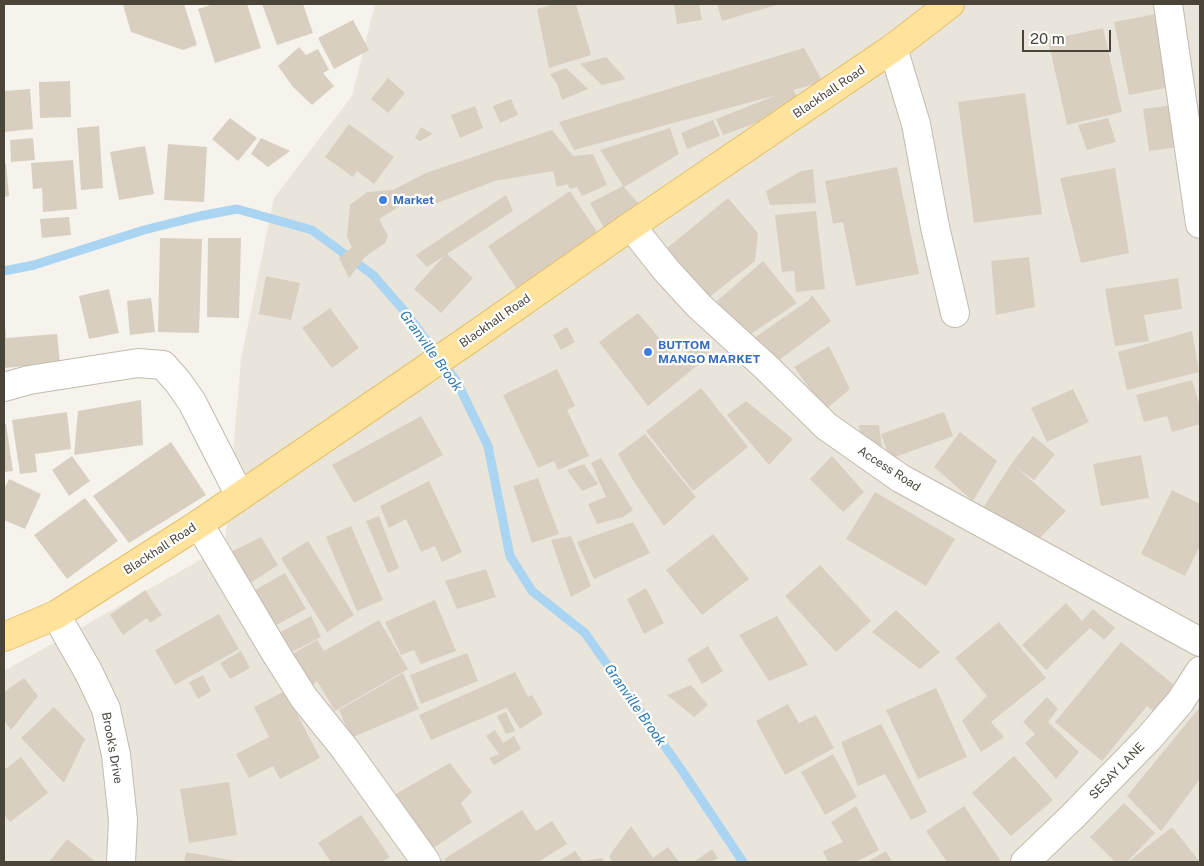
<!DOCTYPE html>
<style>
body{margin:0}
#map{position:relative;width:1204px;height:866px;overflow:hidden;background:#f6f3ec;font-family:"Public Sans",sans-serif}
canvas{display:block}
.frame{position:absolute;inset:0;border:5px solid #4b4439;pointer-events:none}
.scale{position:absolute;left:1022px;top:30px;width:89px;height:22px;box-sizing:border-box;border:2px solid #4b4439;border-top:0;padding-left:6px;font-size:15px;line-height:18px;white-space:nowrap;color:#4b4439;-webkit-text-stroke:4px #fff;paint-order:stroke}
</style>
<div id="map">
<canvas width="1204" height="866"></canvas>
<div class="frame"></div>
<div class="scale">20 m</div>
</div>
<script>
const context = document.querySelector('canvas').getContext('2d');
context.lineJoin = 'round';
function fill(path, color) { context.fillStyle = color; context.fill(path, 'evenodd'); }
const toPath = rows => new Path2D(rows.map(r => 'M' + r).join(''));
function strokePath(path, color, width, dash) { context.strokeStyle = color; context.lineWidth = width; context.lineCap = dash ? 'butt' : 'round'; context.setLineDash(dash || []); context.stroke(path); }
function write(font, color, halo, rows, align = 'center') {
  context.font = font + ' "Public Sans",sans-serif'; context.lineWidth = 4.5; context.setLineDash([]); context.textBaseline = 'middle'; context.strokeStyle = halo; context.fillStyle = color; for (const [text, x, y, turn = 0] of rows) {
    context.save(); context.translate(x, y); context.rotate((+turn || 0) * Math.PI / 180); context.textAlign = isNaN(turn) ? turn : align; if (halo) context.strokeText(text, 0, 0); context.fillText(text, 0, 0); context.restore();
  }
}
fill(toPath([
 [375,4,1200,4,1200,862,4,862,4,671,225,546,241,359,274,198,352,96]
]), '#eae5da');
strokePath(toPath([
 [4,271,34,265,144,230,200,216,237,209,312,230,373,275,406,313,457,382,488,446,510,556,532,591,585,633,683,772,743,862]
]), '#a9d4f2', 9);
fill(toPath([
 [129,4,184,4,197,45,183,50,131,32,123,5],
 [214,4,247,4,261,48,215,63,198,9],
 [262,4,303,4,313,33,277,45],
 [554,4,576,4,591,55,549,68,537,9],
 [674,4,699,4,702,20,677,24],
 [717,4,780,4,722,21],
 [1156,14,1171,87,1129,95,1114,22],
 [353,20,369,50,334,69,318,38],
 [1103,28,1122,112,1067,125,1048,40],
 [299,47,306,55,318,49,329,70,323,73,334,86,312,105,293,87,278,66],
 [804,48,823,82,793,90,803,106,723,135,716,119,777,95,574,150,559,122],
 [606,57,626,79,602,85,580,64],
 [566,68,588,89,562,100,557,84,550,74],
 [388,78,405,93,388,113,371,99],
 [70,81,71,117,40,118,39,82],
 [30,89,33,129,4,132,4,91],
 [1025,93,1042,214,974,223,958,102],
 [511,99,518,115,500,123,493,106],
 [1181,104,1186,146,1149,151,1143,109],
 [475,106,483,128,460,138,451,115],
 [230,118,257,138,238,161,212,139],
 [1108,118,1116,142,1087,150,1078,125],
 [713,120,720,136,687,149,681,133],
 [349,124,394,157,374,184,357,171,353,177,325,157],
 [99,126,103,188,81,190,77,128],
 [421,127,433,134,420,141,415,138],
 [670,128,679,154,624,187,600,150],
 [552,130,573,156,593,154,607,185,582,196,577,187,570,189,567,184,557,187,553,171,495,181,429,206,421,193,379,219,388,236,385,243,365,257,349,278,339,258,352,247,347,237,350,205,367,192,393,190,426,173],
 [33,138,35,160,11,162,10,140],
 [261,138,290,151,268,167,251,154],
 [168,144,207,147,204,202,164,200],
 [145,146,154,194,119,200,110,152],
 [73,160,77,209,43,212,42,188,33,189,31,163],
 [4,164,6,164,9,196,4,197],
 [897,167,919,274,856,286,843,222,833,224,825,181],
 [1115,168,1129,253,1081,263,1060,178],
 [813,169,816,203,770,205,766,191,801,171],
 [623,186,642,207,606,231,590,203],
 [570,191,599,235,517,289,488,246],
 [506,195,513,211,447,254,473,278,441,313,414,289,444,256,427,267,416,255],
 [728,198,758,233,755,261,708,298,666,249],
 [816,211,825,289,796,292,794,271,782,272,775,215],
 [69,217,71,235,42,238,40,219],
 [160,238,202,239,199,333,158,332],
 [208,238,241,238,239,318,207,317],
 [1029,257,1035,307,996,315,991,261],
 [763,261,797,303,745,338,717,301],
 [266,276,300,283,291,320,259,314],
 [1178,278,1182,309,1144,315,1149,341,1115,346,1105,289],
 [109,289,119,333,89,339,79,296],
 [812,295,831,321,778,361,754,338,809,300],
 [151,298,155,332,130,335,127,301],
 [330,308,359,348,332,368,302,328],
 [638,313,677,359,704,342,711,354,648,406,599,342],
 [4,325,5,325,6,338,57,334,60,363,4,368],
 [567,327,575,342,561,350,553,335],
 [1192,331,1199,372,1127,390,1118,352],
 [829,346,850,389,825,410,794,367],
 [557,369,575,406,567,410,589,456,558,470,554,461,538,468,503,395],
 [1192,380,1200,407,1200,424,1172,432,1167,416,1144,422,1136,395],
 [701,388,748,447,693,491,646,431],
 [1073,389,1089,422,1047,442,1031,408],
 [141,400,143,445,74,455,78,411],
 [746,401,793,439,769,465,727,415],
 [67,412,71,449,35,454,37,472,20,474,12,420],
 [944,412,953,436,890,459,881,434],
 [421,416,443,455,354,503,332,465],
 [4,424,6,424,13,471,4,472],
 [859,425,879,425,883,453,861,444],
 [960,432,997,461,973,501,934,467],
 [645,434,696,497,664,526,634,482,618,454],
 [1033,436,1055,454,1034,480,1016,467,1066,511,1036,542,981,511,1012,463],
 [171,442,206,495,129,543,93,496],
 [1141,455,1149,498,1101,506,1093,464],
 [72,456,90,481,69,496,52,470],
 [832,456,864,492,843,512,810,479],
 [601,458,633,510,623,517,597,524,588,504,606,497,591,463],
 [584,464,598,484,582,491,567,470],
 [538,478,559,534,532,543,513,486],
 [9,479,41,494,25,529,4,520,4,489],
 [429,481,462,552,442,562,435,546,421,552,406,519,389,528,380,506],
 [1172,490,1200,504,1200,546,1185,576,1141,554],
 [875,492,955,539,926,586,846,539],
 [85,498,118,541,67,579,34,535],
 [379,516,399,568,388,573,366,521],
 [633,522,650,553,594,579,577,542],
 [351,526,383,600,357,611,326,537],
 [713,534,749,579,702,615,666,570],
 [571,536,591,586,571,597,551,540],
 [261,537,278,565,246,586,229,553],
 [308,541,354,615,327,632,281,558],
 [820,565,871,621,836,652,785,596],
 [486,569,496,597,457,609,445,581],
 [285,573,306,609,269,629,250,593],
 [646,588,664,623,644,634,627,599],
 [145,590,162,615,150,623,147,618,123,635,110,615],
 [435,600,456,651,421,664,414,650,401,655,385,622],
 [1066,603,1082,621,1093,609,1115,628,1104,640,1090,628,1046,670,1022,645],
 [896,610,940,652,920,669,872,632],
 [219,614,239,649,175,685,155,650],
 [311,616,321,637,286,655,275,635],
 [777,616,808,665,769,681,739,635],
 [379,620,408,669,335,711,317,681,306,691,287,657,317,640,324,651],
 [999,622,1046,678,991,722,1004,737,981,752,962,721,987,696,955,658],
 [1121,642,1178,688,1156,714,1147,706,1102,761,1055,722],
 [708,646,723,671,702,684,687,659],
 [241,651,250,668,230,679,220,663],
 [467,653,478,681,421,704,410,675],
 [515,672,528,697,532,695,543,714,520,729,507,708,513,705,431,740,419,715],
 [403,673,419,709,351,738,339,710],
 [203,675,211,691,198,699,189,682],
 [24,678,38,696,11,730,4,720,4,692],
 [691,685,708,705,694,717,667,695],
 [936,688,967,757,918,779,886,710],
 [285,691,320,758,280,779,273,766,249,778,236,754,269,737,254,707],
 [1047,697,1058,709,1048,722,1079,752,1056,779,1025,743,1035,734,1023,722],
 [788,704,799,723,816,715,834,748,785,775,756,721],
 [54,707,85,739,64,783,21,738],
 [1200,707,1200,779,1161,831,1127,796],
 [506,712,515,731,506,734,497,716],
 [881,724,927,812,911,820,885,774,858,786,841,742],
 [495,730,503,743,514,736,521,749,494,765,489,758,499,754,486,736],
 [833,754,857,797,825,815,801,772],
 [1014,756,1053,800,1011,836,972,793],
 [21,757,48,793,10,822,4,814,4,770],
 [450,763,472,792,461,803,472,822,429,851,394,795],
 [229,782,237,835,189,843,180,789],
 [1124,803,1155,833,1127,862,1115,862,1090,837],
 [856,806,879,850,856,862,828,862,823,851,843,842,831,822],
 [964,806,1000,860,996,862,947,862,926,831],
 [522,810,536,831,552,821,567,844,538,862,446,862,444,859],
 [361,815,390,857,382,862,331,862,318,843],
 [631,826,653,858,668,847,679,862,612,862,609,856],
 [1172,827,1200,862,1128,862],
 [67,839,96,862,49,862],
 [712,849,718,858,711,862,694,862],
 [575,851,583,862,557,862],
 [886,851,892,862,867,862],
 [186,852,236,861,236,862,184,862],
 [602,858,605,862,584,862,583,861]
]), '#d8cfc1');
const minor = toPath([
 [1168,4,1200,224],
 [893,48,916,124,935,227,955,313],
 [631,226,666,270,699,306,767,368,826,426,900,478,1200,642],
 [4,387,29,380,138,363,163,365,178,382,192,402,240,496],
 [199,524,275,652,304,698,345,749,426,862],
 [56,615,89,673,106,709,116,755,123,820,121,862],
 [1025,862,1072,817,1149,738,1180,702,1200,671]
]);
const major = toPath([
 [4,637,56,615,199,524,468,340,631,226,893,48,950,4]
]);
strokePath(minor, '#c2bbae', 30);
strokePath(major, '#e6c16a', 30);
strokePath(minor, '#fff', 28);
strokePath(major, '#ffe39c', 28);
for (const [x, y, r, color] of [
 [383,200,5,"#3f7fe0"],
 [648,352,5,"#3f7fe0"]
]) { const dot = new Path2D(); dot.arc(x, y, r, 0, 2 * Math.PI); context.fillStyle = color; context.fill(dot); strokePath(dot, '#fff', 2); }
write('12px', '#4b4439', '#fff', [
 ["Blackhall Road",829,92,-34],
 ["Blackhall Road",495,321,-35],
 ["Access Road",889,469,33],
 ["Blackhall Road",160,549,-33],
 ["Brook's Drive",112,748,80],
 ["SESAY LANE",1117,771,-46]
]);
write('bold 12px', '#366cbe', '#fff', [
 ["Market",393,200],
 ["BUTTOM",658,345],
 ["MANGO MARKET",658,359]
], 'left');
write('italic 14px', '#2e7ab2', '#fff', [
 ["Granville Brook",431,351,54],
 ["Granville Brook",635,705,55]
]);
</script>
